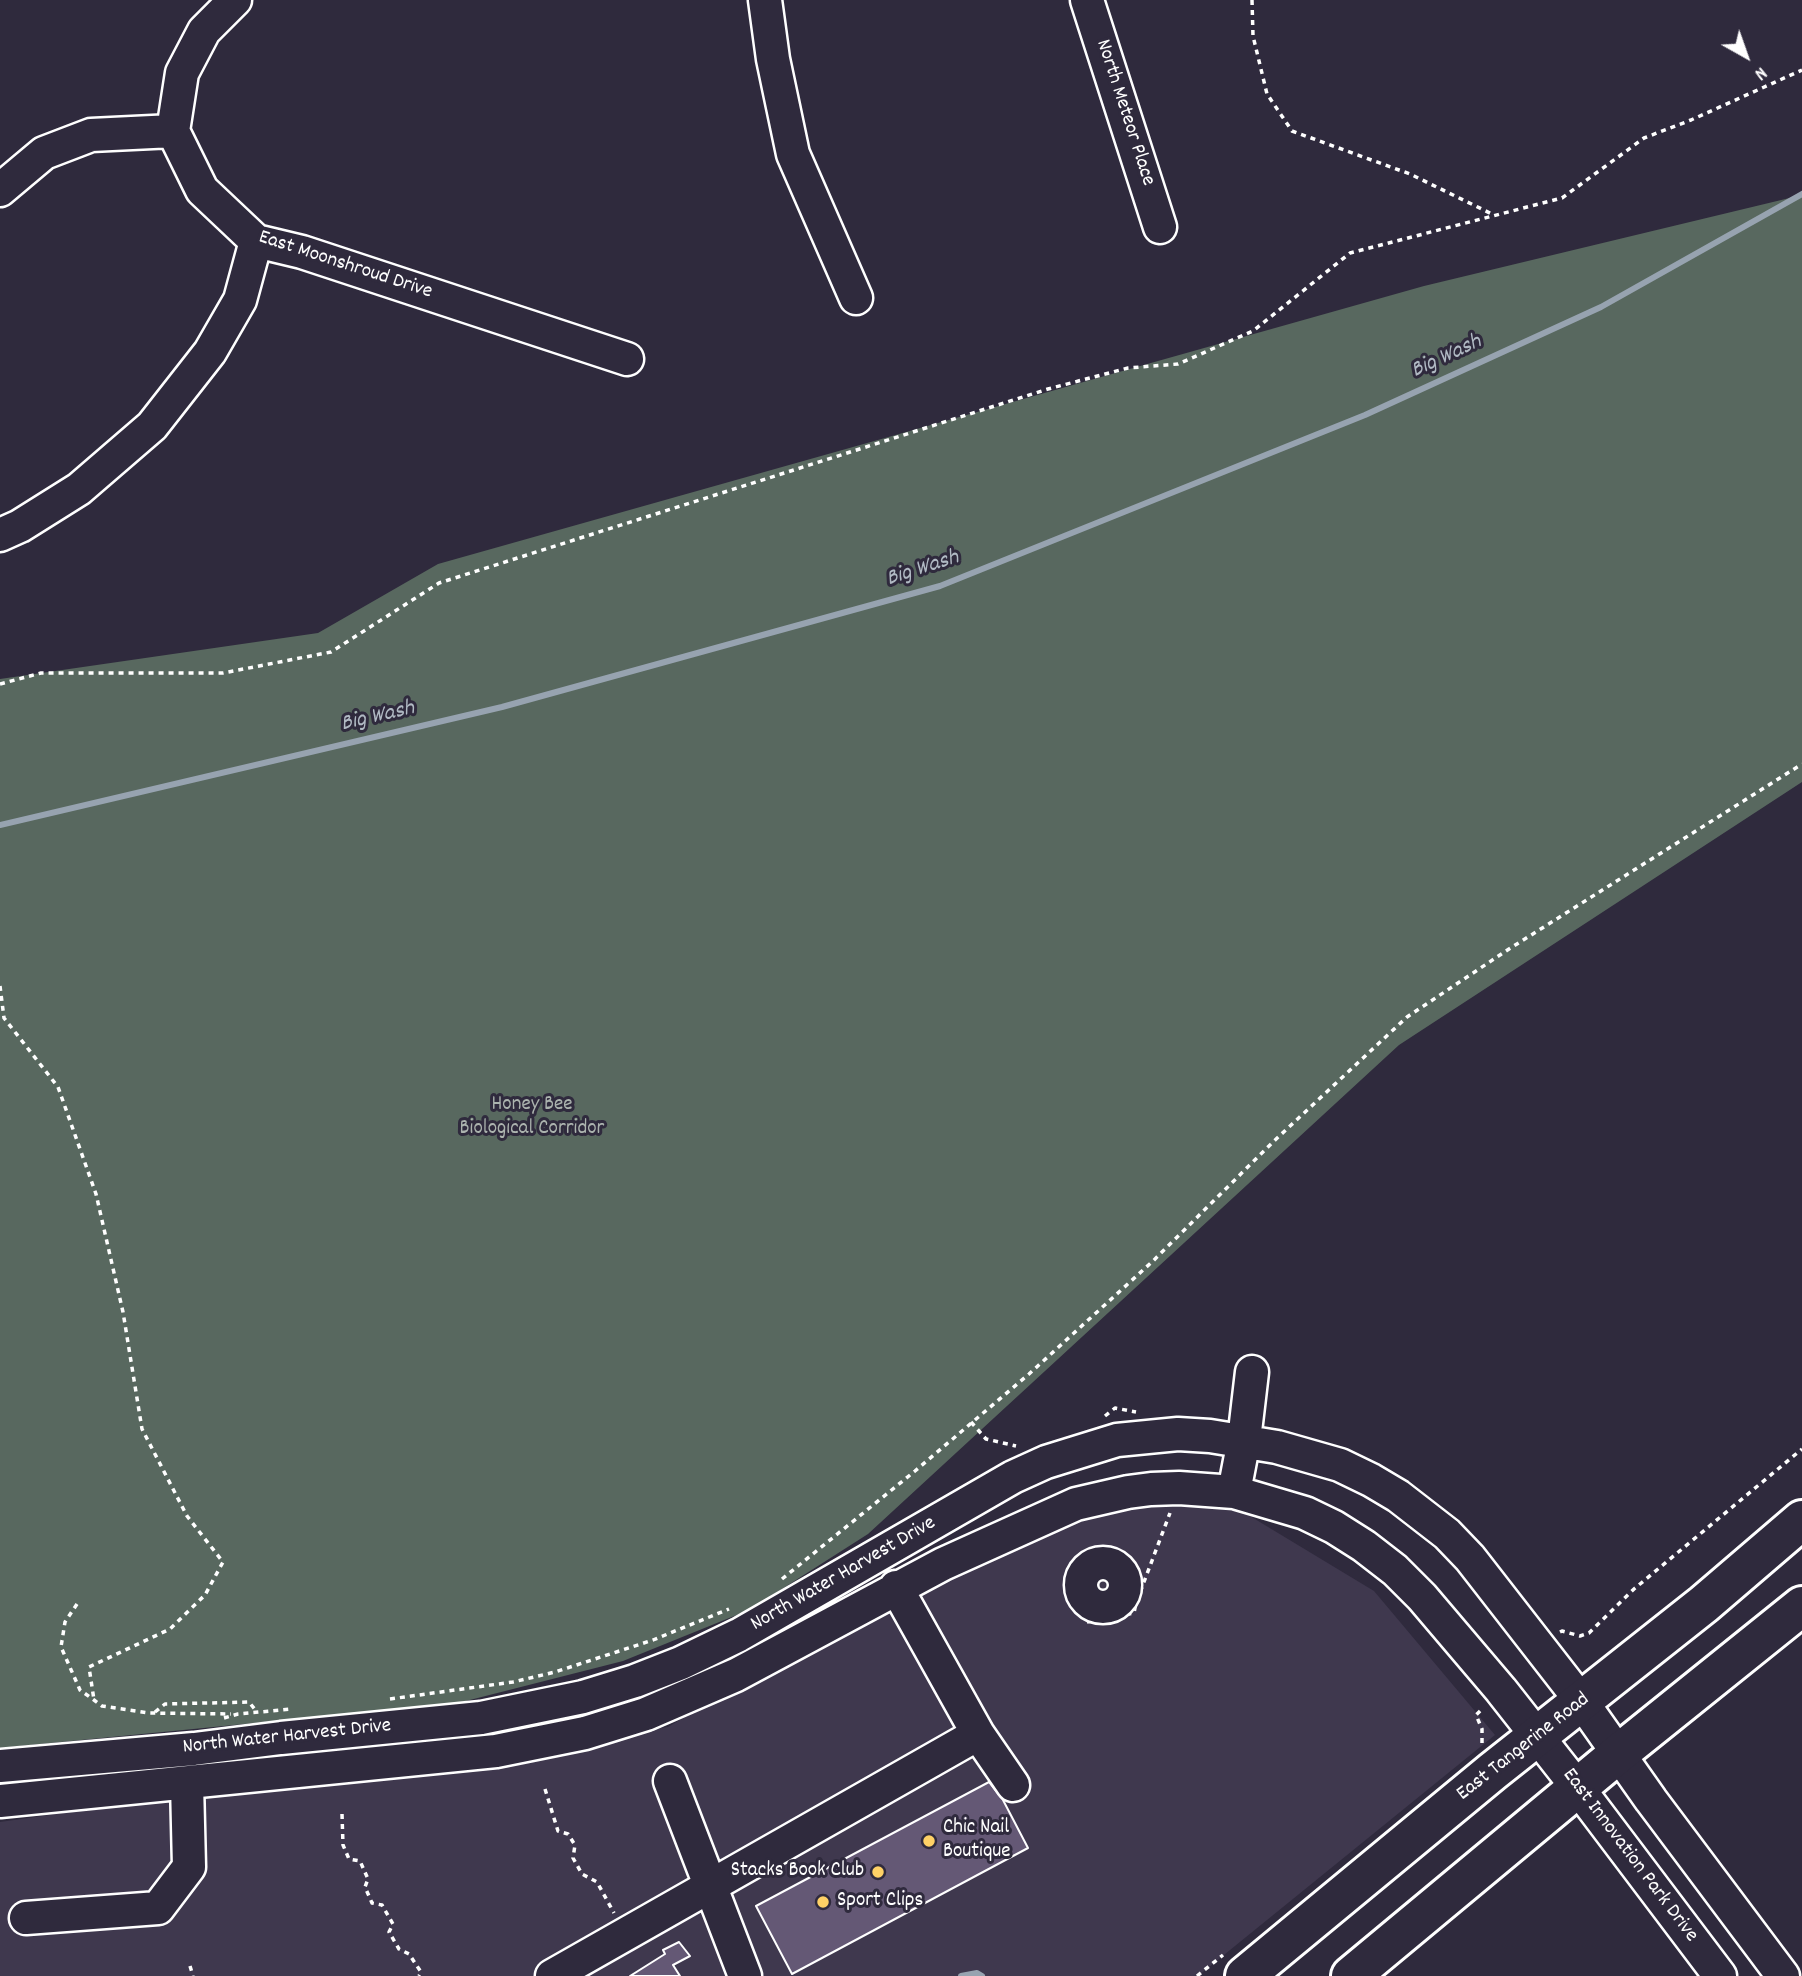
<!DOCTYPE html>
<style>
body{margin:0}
#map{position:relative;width:1802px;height:1976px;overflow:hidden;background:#2f2a3d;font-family:Dekko,sans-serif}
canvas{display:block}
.north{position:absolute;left:1711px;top:21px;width:70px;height:70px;-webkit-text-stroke:5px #2f2a3d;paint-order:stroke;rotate:140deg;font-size:19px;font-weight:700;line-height:28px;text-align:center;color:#fff}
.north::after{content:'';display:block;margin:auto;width:24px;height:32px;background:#fff;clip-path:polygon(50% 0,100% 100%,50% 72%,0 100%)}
</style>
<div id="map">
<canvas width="1802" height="1976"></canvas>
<div class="north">N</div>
</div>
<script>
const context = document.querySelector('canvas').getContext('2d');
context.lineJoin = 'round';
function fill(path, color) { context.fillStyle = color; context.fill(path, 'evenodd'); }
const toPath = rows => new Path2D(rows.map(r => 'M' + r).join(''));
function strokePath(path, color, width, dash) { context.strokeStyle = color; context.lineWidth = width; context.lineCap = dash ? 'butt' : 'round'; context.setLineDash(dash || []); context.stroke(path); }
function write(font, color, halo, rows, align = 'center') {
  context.font = font + ' Dekko,sans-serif'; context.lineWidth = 6; context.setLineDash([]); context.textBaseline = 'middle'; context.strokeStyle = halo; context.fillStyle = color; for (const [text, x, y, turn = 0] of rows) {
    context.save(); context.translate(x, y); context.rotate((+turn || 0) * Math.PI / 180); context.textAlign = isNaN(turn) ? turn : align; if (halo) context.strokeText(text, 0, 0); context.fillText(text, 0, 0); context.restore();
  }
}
fill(toPath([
 [1230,1504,1374,1591,1495,1735,1198,1976,0,1976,0,1822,668,1727,900,1589,1091,1507]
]), '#3f384e');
fill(toPath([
 [1802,195,1802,782,1399,1045,868,1534,749,1610,623,1661,458,1703,0,1748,0,679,318,633,438,564,1424,286]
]), '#58685f');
strokePath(toPath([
 [0,825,502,707,940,586,1365,415,1601,307,1802,194],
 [961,1976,977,1973,982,1976]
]), '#97a3b0', 6);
const building = toPath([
 [989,1782,1003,1800,1028,1848,792,1974,756,1906,989,1782],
 [679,1942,690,1956,673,1965,680,1976,630,1976,665,1954,663,1950,679,1942]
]);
fill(building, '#645875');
strokePath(building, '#fff', 2);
const minor = toPath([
 [235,0,204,31,182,73,173,131,202,190,256,241,302,252,627,359],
 [765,0,773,59,793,154,856,298],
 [1087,0,1160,227],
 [0,190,44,153,91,135,173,131],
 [0,535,20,526,79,489,152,426,210,352,240,300,256,241],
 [1234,1492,1244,1440,1252,1372],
 '1081 1585a22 22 0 1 1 44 0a22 22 0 1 1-44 0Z',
 [896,1587,978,1734,1013,1785],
 [0,1766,194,1749,281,1738,481,1718,583,1697,635,1681,681,1663,739,1635,1013,1477,1046,1462,1117,1440,1178,1434,1210,1436,1277,1447,1340,1465,1371,1480,1398,1496,1447,1534,1470,1558,1582,1702,1651,1800,1783,1976],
 [670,1781,745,1976],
 [0,1801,496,1751,585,1733,646,1714,736,1675,943,1564,1076,1504,1128,1492,1151,1489,1179,1488,1234,1492,1305,1513,1334,1527,1364,1546,1395,1570,1422,1597,1501,1690,1578,1788,1720,1976],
 [26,1918,158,1908,189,1867,187,1783],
 [552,1976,978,1734]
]);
const major = toPath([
 [1245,1976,1493,1771,1704,1604,1802,1520],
 [1351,1976,1618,1754,1802,1606]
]);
strokePath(minor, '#fff', 37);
strokePath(major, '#fff', 44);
strokePath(toPath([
 [1252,0,1253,36,1267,94,1292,131,1410,174,1494,215],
 [0,684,41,673,223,673,331,652,439,583,1048,389,1128,368,1178,364,1253,331,1350,253,1562,198,1644,138,1691,120,1802,70],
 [0,986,4,1018,58,1087,96,1194,123,1312,142,1429,187,1516,223,1562,205,1595,170,1629,89,1667,94,1700],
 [1105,1416,1115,1408,1136,1412],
 [971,1422,986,1439,1016,1446],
 [782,1579,915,1471,1029,1374,1153,1261,1274,1141,1407,1017,1509,949,1802,764],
 [77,1604,65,1622,61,1647,80,1690,94,1700,102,1706,149,1713,231,1714],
 [1087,1622,1134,1613,1136,1603,1170,1513],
 [1560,1632,1562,1631,1580,1636,1589,1633,1634,1589,1802,1449],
 [390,1699,513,1682,555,1672,653,1640,729,1609],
 [155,1712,165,1704,249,1702,257,1712],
 [224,1718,238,1714,292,1709],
 [1482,1743,1482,1729,1476,1715,1482,1709],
 [545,1789,558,1831,568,1834,575,1845,573,1858,582,1874,597,1882,614,1913],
 [342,1814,343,1845,349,1859,360,1861,368,1879,365,1887,372,1903,382,1905,393,1924,389,1932,399,1949,409,1954,421,1972,419,1976],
 [190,1966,193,1976],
 [1197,1976,1223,1955]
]), '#fff', 3.5, [5, 5]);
strokePath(minor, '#2f2a3d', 32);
strokePath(major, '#2f2a3d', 38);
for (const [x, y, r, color] of [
 [929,1841,7,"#ffd166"],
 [878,1872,7,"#ffd166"],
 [823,1902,7,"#ffd166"]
]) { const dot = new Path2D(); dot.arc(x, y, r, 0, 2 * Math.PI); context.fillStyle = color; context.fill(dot); strokePath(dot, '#2f2a3d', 2.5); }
write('21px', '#fff', '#2f2a3d', [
 ["North Meteor Place",1124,113,72],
 ["East Moonshroud Drive",345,266,18],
 ["North Water Harvest Drive",844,1575,-30],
 ["North Water Harvest Drive",287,1738,-6],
 ["East Tangerine Road",1524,1748,-38],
 ["East Innovation Park Drive",1629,1856,53]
]);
write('21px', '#acb4af', '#2f2a3d', [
 ["Honey Bee",532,1106],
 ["Biological Corridor",532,1130]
]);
write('21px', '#fff', '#2f2a3d', [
 ["Chic Nail",943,1829],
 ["Boutique",943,1853],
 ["Stacks Book Club",864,1872,"right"],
 ["Sport Clips",837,1902]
], 'left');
write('italic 23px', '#b1bac4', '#2f2a3d', [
 ["Big Wash",1447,358,-25],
 ["Big Wash",923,570,-18],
 ["Big Wash",378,718,-13]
]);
</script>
